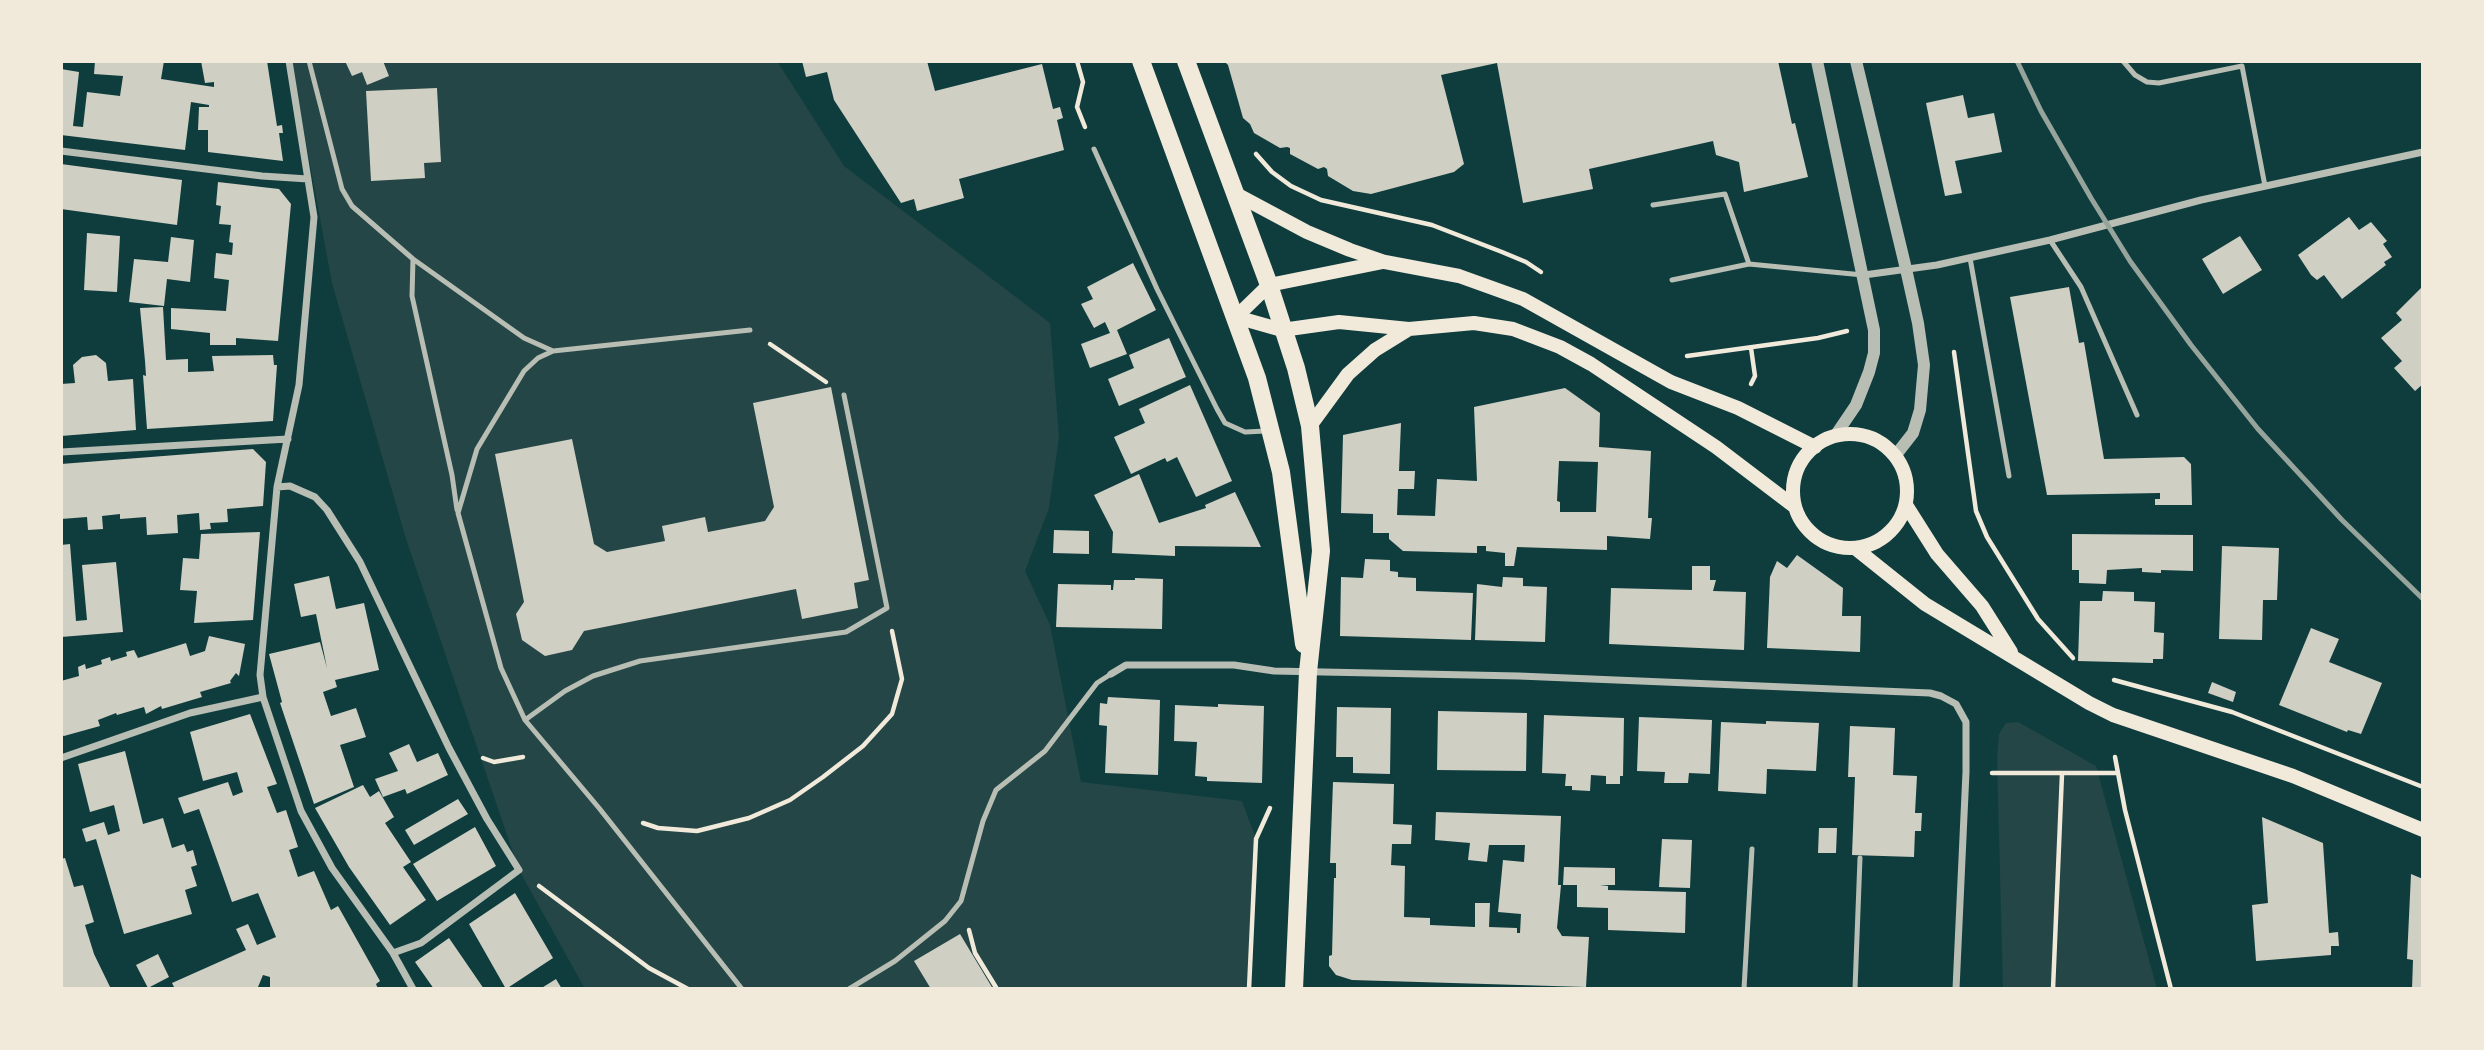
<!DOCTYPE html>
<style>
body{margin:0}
#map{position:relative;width:2484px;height:1050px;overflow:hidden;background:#0f3d3e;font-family:"IBM Plex Sans",sans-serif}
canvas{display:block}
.frame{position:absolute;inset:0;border:63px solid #f1e9da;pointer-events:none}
</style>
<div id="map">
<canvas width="2484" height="1050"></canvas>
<div class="frame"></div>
</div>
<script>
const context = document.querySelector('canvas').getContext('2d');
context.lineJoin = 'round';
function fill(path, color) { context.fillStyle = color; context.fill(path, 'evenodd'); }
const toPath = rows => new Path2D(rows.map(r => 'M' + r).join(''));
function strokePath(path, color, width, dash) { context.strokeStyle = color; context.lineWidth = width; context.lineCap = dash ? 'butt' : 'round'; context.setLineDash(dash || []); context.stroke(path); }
fill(toPath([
 [291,61,777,61,844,166,1050,323,1059,437,1049,508,1025,571,1050,625,1081,782,1242,801,1256,839,1250,989,585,989,519,870,406,539,332,283],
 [2018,722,2096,766,2157,989,2003,989,1997,758,1999,734,2006,723]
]), '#244646');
fill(toPath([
 [95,61,164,61,161,79,214,87,214,82,205,83,201,61,267,61,277,126,282,125,283,133,279,133,283,161,208,152,208,130,198,130,199,107,209,107,209,105,191,102,185,150,61,135,61,69,79,72,73,126,83,127,87,92,120,96,123,76,94,74],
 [345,61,383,61,389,76,367,85,362,72,352,76],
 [802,61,927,61,935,91,1042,64,1053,109,1060,107,1063,118,1057,120,1064,150,959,179,964,198,917,211,914,199,901,203,834,100,827,72,806,77],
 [1224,61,1778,61,1792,124,1795,123,1808,177,1744,192,1739,162,1716,155,1713,141,1589,169,1593,189,1523,203,1497,63,1441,75,1464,164,1454,172,1371,194,1353,191,1328,176,1327,169,1324,167,1318,169,1290,154,1290,148,1287,147,1280,148,1254,133,1250,124,1243,118,1228,65],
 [437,88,441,162,424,163,425,178,371,181,366,91],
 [1963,95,1968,118,1994,113,2002,152,1955,161,1962,193,1945,196,1926,103],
 [61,164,182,180,177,225,61,209],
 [218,182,279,189,291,204,278,341,236,338,236,345,210,345,210,333,171,329,171,308,226,311,229,280,214,278,216,253,232,255,233,243,229,242,231,225,219,224,221,206,216,205],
 [2349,217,2359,230,2371,222,2387,241,2383,244,2392,257,2384,262,2386,265,2342,299,2324,275,2317,280,2311,275,2298,255],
 [87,233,120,236,117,292,84,290],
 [2240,236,2262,270,2223,294,2202,259],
 [171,237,194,240,190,282,167,279,164,306,129,302,134,259,168,262],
 [1133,263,1156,310,1117,330,1127,354,1090,368,1081,344,1110,333,1105,322,1094,328,1081,304,1093,299,1087,287],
 [2423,286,2423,384,2415,391,2394,368,2402,361,2381,338,2402,320,2396,313],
 [2069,287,2079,343,2084,342,2104,459,2184,457,2191,464,2192,505,2155,505,2155,499,2160,499,2160,493,2047,495,2010,297],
 [163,307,166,360,188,359,188,372,214,371,212,356,273,355,274,365,277,365,273,421,147,429,143,375,146,376,145,361,140,308],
 [1169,338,1186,377,1119,406,1108,379,1134,368,1129,355],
 [96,355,106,363,108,381,133,379,136,430,61,436,61,384,75,383,73,365,82,357],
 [1190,385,1232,481,1196,497,1177,457,1167,462,1165,458,1131,474,1114,437,1145,423,1139,409],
 [831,387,869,580,854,583,858,608,802,619,796,589,584,631,572,650,545,656,522,640,516,614,524,602,495,454,572,439,594,544,607,552,665,541,662,526,705,517,708,532,765,521,774,507,753,403],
 [1565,388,1600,413,1599,447,1651,451,1648,518,1652,518,1650,539,1607,536,1607,550,1517,547,1514,566,1505,566,1505,553,1486,551,1486,546,1477,546,1477,553,1403,551,1389,539,1389,533,1373,533,1373,514,1341,513,1343,435,1401,423,1399,471,1415,471,1414,489,1398,489,1397,515,1435,516,1437,479,1477,481,1474,407],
 [1559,461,1598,462,1596,512,1560,512,1560,502,1557,501],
 [253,449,266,462,263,506,227,509,228,522,210,523,211,529,200,530,199,513,177,515,178,533,147,535,146,517,120,519,120,514,102,516,103,529,88,530,87,517,61,519,61,464],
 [1139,474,1159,523,1206,508,1205,505,1235,492,1261,547,1175,546,1175,556,1112,553,1113,532,1094,495],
 [1054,530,1089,531,1089,554,1053,553],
 [260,532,253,620,194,623,197,591,180,590,183,558,199,559,201,534],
 [2072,534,2193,535,2193,571,2161,570,2161,573,2142,572,2142,568,2107,570,2106,584,2079,583,2079,570,2072,570],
 [70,544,76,621,87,620,82,565,116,562,123,632,61,637,61,545],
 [2222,546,2279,548,2277,600,2263,600,2262,640,2219,639],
 [1797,555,1843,588,1842,616,1861,616,1860,652,1767,648,1770,577,1777,561,1787,568],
 [1365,559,1390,560,1390,571,1398,572,1398,577,1416,578,1416,591,1473,593,1471,640,1340,636,1341,577,1363,578],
 [1692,566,1710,566,1710,580,1716,580,1713,591,1746,592,1744,650,1609,644,1611,588,1692,590],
 [329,576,336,609,364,603,379,670,335,680,337,687,323,692,331,716,356,708,366,737,340,745,354,787,314,804,280,703,282,702,269,654,320,642,327,668,316,614,301,617,294,584],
 [1503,577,1523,578,1523,586,1547,587,1545,642,1475,640,1477,584,1502,587],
 [1135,578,1163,579,1162,629,1056,627,1058,584,1111,585,1111,590,1113,590,1114,580,1135,580],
 [2103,591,2134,592,2134,601,2155,602,2154,632,2164,633,2163,659,2153,659,2153,663,2078,661,2080,601,2102,601],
 [2311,628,2339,639,2329,662,2382,683,2361,734,2348,730,2347,732,2279,705],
 [209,636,245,644,239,676,236,673,230,681,231,683,200,692,202,697,162,709,161,706,146,714,144,707,117,715,116,713,98,720,100,726,64,736,61,735,61,681,79,676,78,667,85,664,86,669,102,664,101,660,110,657,111,661,127,656,126,652,134,650,138,658,186,643,190,656,205,651],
 [2212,682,2236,692,2233,702,2208,693],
 [1108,697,1160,700,1158,775,1105,773,1107,726,1099,725,1100,703,1107,704],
 [1218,704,1264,706,1262,783,1207,781,1207,777,1195,776,1197,742,1174,741,1175,705,1218,707],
 [1337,707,1391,708,1390,774,1353,773,1353,757,1336,757],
 [1438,711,1527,713,1526,771,1437,770],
 [250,714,277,784,267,787,277,813,286,810,298,847,289,850,298,877,314,871,331,910,338,906,380,981,376,984,378,989,270,989,270,977,263,975,258,987,253,989,175,989,172,983,246,950,236,929,248,924,257,945,276,937,258,893,232,902,199,809,184,814,178,798,228,782,233,796,243,792,237,772,203,781,190,732],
 [1544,715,1624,718,1623,776,1620,776,1620,784,1606,784,1606,776,1591,775,1590,791,1572,790,1572,786,1565,786,1566,774,1542,773],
 [1639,717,1712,720,1710,774,1689,773,1688,783,1664,783,1665,772,1637,771],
 [1766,721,1819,723,1816,771,1767,769,1766,794,1718,791,1721,722,1766,724],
 [1850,726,1895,728,1893,775,1917,776,1915,813,1922,813,1921,831,1915,831,1914,857,1852,855,1855,777,1848,777],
 [409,744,417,762,438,753,448,775,407,794,405,789,383,797,375,779,398,771,389,753],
 [125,751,143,824,163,818,172,848,184,844,187,852,193,850,197,865,191,867,197,886,185,890,192,914,124,934,96,839,86,842,82,829,104,822,108,835,120,831,114,805,90,812,78,764],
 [1333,782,1394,784,1393,824,1412,825,1411,844,1392,844,1391,865,1405,866,1404,917,1430,918,1430,925,1475,927,1475,903,1490,903,1489,927,1517,928,1517,933,1520,933,1521,914,1498,912,1503,860,1524,862,1525,845,1489,845,1487,862,1468,860,1470,843,1435,840,1436,812,1561,816,1558,885,1561,885,1557,928,1562,936,1589,937,1586,987,1352,980,1336,975,1329,966,1329,956,1332,955,1334,878,1336,878,1336,863,1330,863],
 [363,785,370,797,379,791,394,817,385,823,411,862,403,867,426,900,390,925,349,867,315,808],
 [458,799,468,814,414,845,405,830],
 [2262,817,2323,843,2329,933,2338,932,2339,946,2331,946,2331,955,2256,961,2252,905,2268,903],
 [475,827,496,866,437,901,413,864],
 [1819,828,1837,828,1836,853,1818,853],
 [1662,839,1692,840,1690,888,1659,887],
 [65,858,74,887,83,885,94,922,85,925,94,954,111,989,64,989,61,983,61,859],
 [1564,867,1615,868,1615,885,1600,885,1608,886,1608,890,1686,892,1685,933,1608,930,1608,908,1577,907,1577,885,1563,885],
 [2411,874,2423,879,2423,989,2412,989,2413,960,2407,959],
 [515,893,553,958,506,989,469,924],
 [960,934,993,989,931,989,914,961],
 [449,938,484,989,434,989,415,962],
 [158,954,169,977,148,988,136,965],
 [556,979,562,989,540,989]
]), '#cfcfc3');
strokePath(toPath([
 [1077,61,1083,82,1077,107,1085,127],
 [1256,154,1272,172,1291,186,1321,200,1432,225,1502,252,1526,262,1541,272],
 [770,344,826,382],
 [1751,348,1755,376,1751,384],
 [1954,352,1976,511,1987,537,2038,619,2073,658],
 [1687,356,1818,338,1847,331],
 [2114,680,2232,712,2423,787],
 [2115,757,2125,810,2171,989],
 [483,758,494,762,523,757],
 [1992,773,2118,773],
 [643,823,658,828,697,831,749,818,790,800,823,777,863,746,892,714,902,679,892,631],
 [539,886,649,968,688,989],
 [969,930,975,953,997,989],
 [1249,989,1256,839,1270,808],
 [2053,989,2062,774]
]), '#f1e9da', 4.5);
strokePath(toPath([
 [309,61,342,189,352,206,413,259,524,338,553,351],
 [2123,61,2135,75,2147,82,2159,83,2242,66,2265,186],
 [1094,149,1157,289,1217,409,1225,423,1245,432,1266,431],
 [1653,205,1725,194,1749,264],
 [2050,240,2081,287,2137,415],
 [1970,258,2009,476],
 [413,259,412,296,452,475,457,510],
 [1672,280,1749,264,1863,275],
 [525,720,565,691,593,676,640,661,846,632,887,608,844,395],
 [742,989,599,808,525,720,501,668,458,513,477,449,524,371,538,358,553,351,750,330],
 [849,989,895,961,945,921,961,901,983,821,996,790,1045,751,1097,683,1111,674],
 [1744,989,1752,849],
 [1855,989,1860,858]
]), '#b8beb3', 5);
strokePath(toPath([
 [289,61,314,217,299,385,277,487,260,675,263,697,301,811,332,868,393,953,413,989],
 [61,151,262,176,308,179],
 [1864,275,1937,265,2050,240,2201,200,2423,152],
 [61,452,288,439],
 [277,487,290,486,315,497,327,510,360,562,449,748,487,819,519,870,421,943,393,953],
 [1111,674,1126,665,1234,665,1274,671,1519,676,1930,693,1941,696,1956,704,1966,722,1966,772,1956,989],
 [61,758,190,713,263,697]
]), '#b8beb3', 7);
strokePath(toPath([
 [1817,61,1874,330,1874,353,1869,372,1856,405,1835,436],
 [1856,61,1906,269,1918,323,1924,365,1920,410,1913,433,1895,456]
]), '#b8beb3', 12);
strokePath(toPath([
 [1236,194,1307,232,1350,250,1385,262,1459,276,1523,299,1671,382,1738,408,1815,447],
 [1236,317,1282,330,1339,322,1409,329],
 [1236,317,1269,285,1383,262],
 [1310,426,1348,374,1375,350,1409,329,1474,323,1513,329,1560,347,1591,364,1716,447,1795,507],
 '1793 491a57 57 0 1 1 114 0a57 57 0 1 1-114 0Z',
 [1906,505,1937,554,1982,606,2011,652],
 [1855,548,1925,604,2089,703,2113,715,2293,776,2423,830]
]), '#f1e9da', 14);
strokePath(toPath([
 [1141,61,1257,378,1281,472,1304,644],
 [1186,61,1269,285,1296,368,1310,426,1321,551,1308,672,1294,989]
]), '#f1e9da', 18);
strokePath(toPath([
 [2017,61,2041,111,2091,198,2130,261,2191,345,2258,429,2342,520,2423,599]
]), '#97a49c', 5);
</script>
